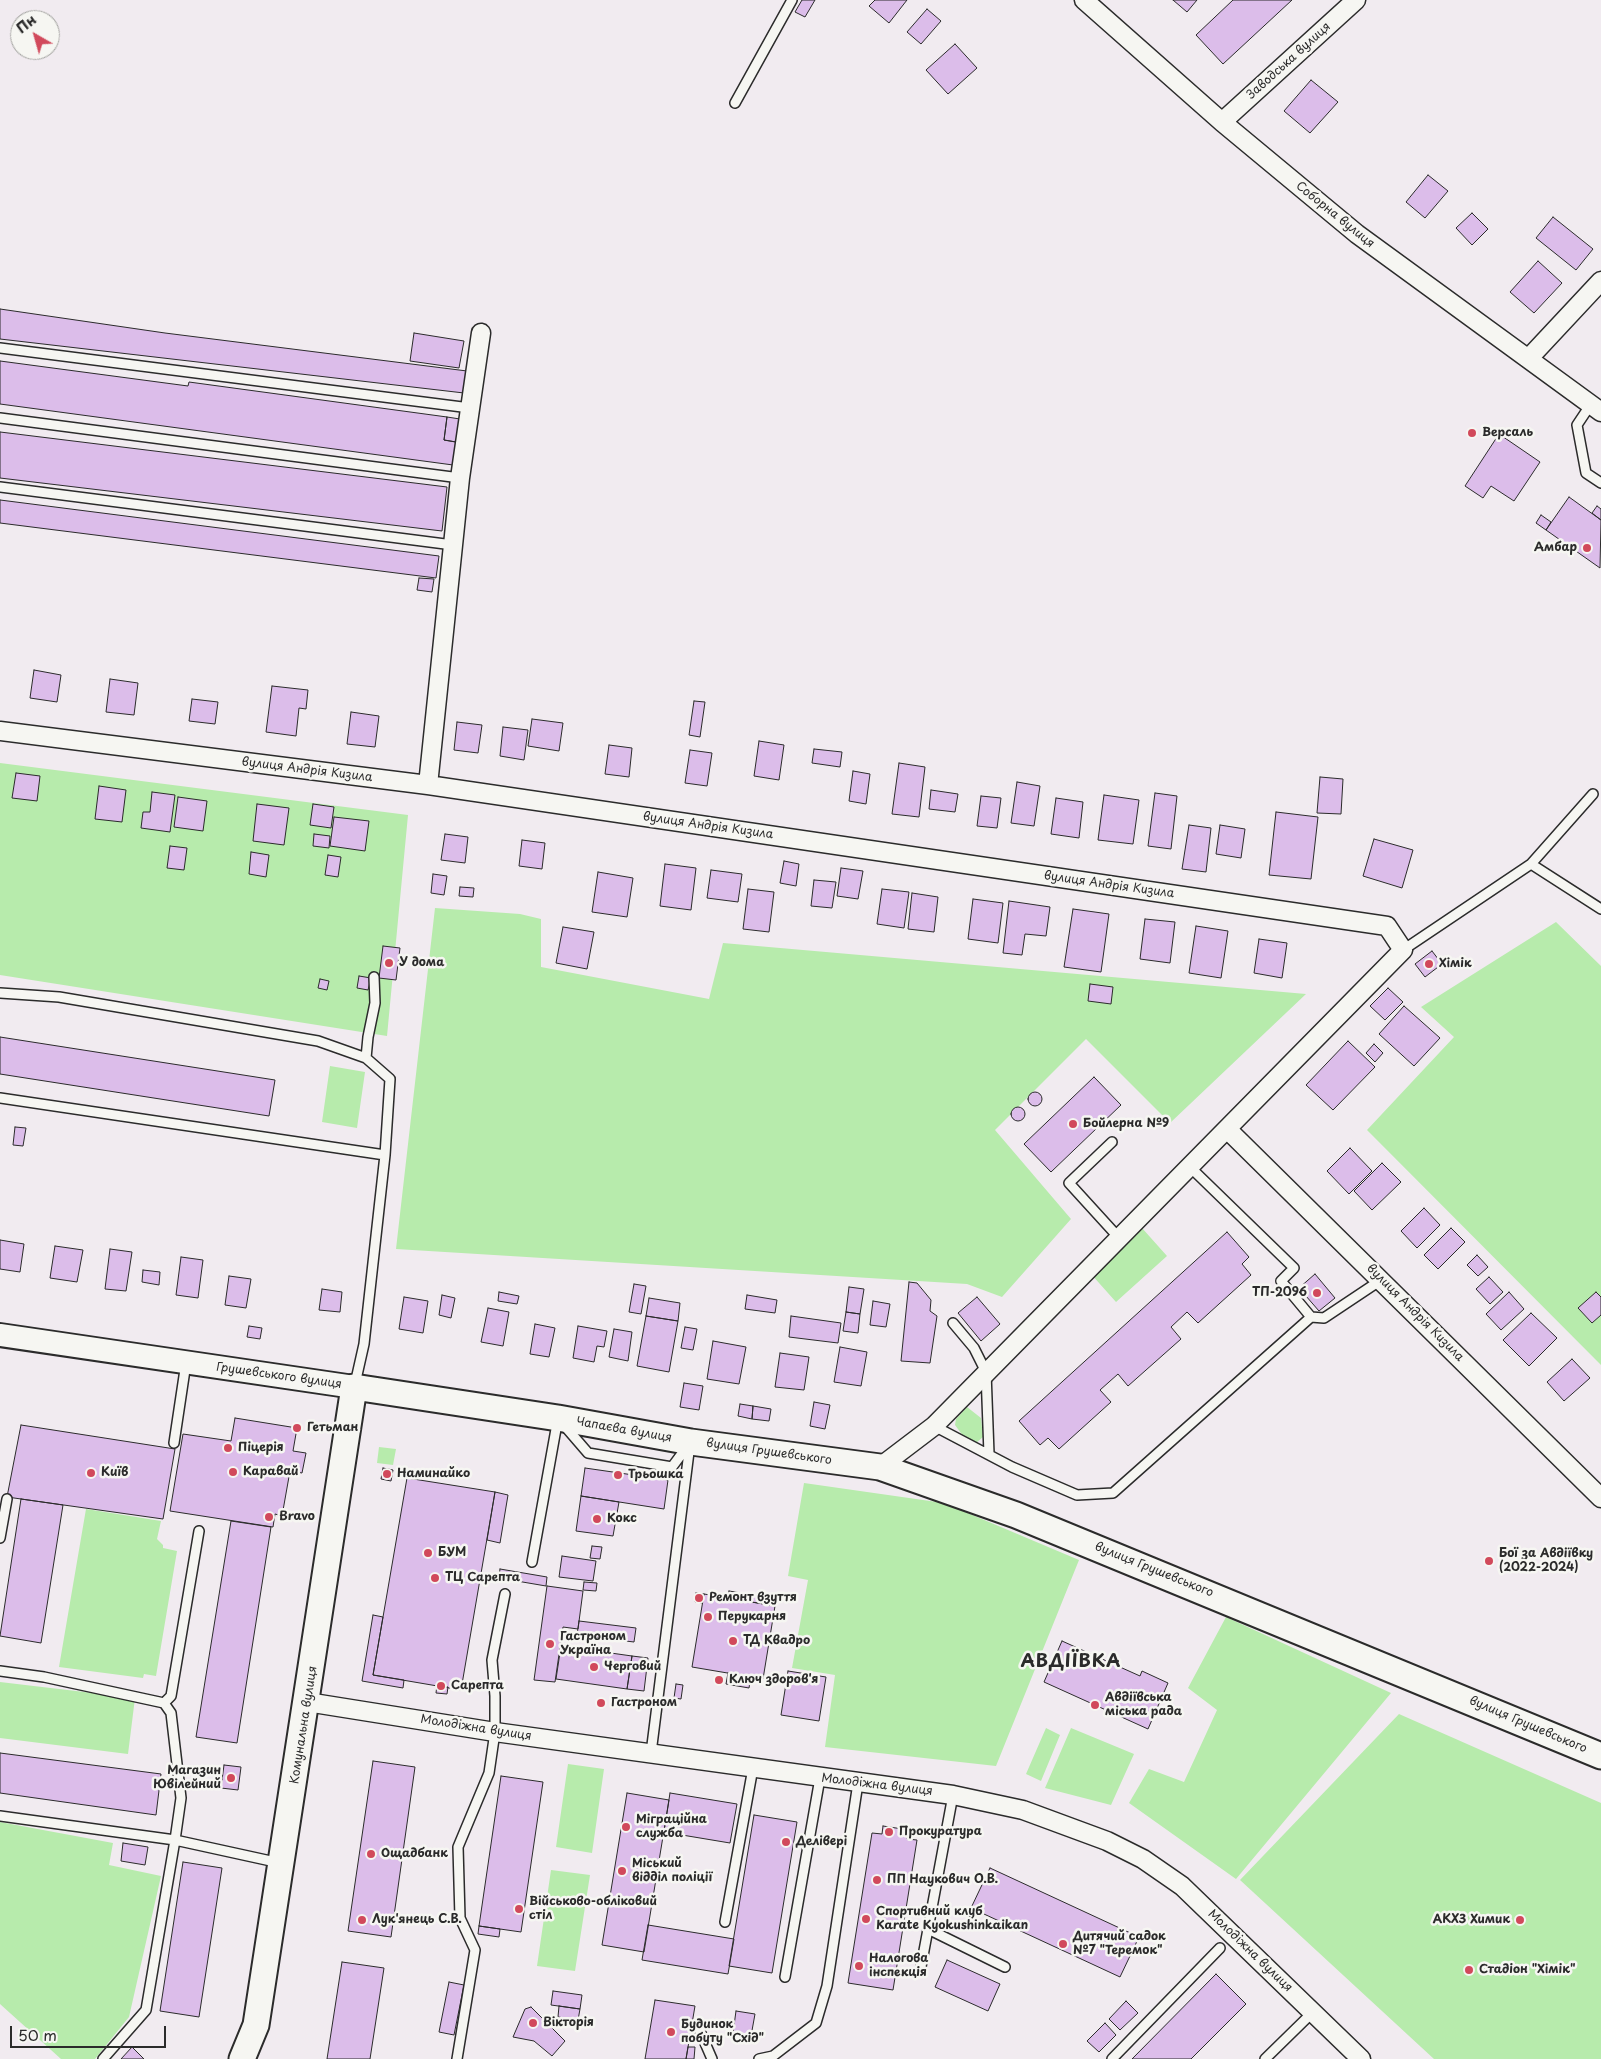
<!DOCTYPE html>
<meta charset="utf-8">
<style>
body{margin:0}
#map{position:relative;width:1601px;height:2059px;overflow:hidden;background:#f1ebf0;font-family:"Playpen Sans",sans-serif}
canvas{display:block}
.north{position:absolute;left:10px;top:10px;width:50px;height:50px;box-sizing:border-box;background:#f6f6f2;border:1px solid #a5a5a2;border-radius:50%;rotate:322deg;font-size:14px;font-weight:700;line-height:20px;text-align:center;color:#2b2b2b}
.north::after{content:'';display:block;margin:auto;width:18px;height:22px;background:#d1495b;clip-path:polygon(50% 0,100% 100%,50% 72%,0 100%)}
.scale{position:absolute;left:10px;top:2026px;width:156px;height:22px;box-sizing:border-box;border:2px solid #2b2b2b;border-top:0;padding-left:6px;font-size:15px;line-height:18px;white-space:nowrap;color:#2b2b2b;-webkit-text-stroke:4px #f6f6f2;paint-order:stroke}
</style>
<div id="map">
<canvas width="1601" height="2059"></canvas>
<div class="north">Пн</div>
<div class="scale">50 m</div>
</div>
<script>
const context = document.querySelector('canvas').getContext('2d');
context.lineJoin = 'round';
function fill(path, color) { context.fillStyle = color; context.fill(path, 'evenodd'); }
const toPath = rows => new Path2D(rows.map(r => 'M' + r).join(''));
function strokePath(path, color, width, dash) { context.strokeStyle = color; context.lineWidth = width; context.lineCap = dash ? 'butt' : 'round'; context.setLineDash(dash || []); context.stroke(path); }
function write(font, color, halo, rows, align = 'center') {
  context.font = font + ' "Playpen Sans",sans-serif'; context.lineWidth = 5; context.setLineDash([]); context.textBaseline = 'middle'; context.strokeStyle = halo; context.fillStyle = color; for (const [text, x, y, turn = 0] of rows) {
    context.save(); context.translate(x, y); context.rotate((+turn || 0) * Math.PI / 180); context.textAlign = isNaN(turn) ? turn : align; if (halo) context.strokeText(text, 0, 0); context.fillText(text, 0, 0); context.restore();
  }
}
fill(toPath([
 [0,763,408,815,387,1036,0,975],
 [435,908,520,914,541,919,541,967,709,999,723,943,1306,994,1170,1123,1086,1039,995,1130,1071,1219,1002,1297,967,1284,396,1249],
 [1556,922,1601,966,1601,1365,1367,1130,1454,1037,1421,1007],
 [330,1066,365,1072,357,1128,322,1122],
 [1142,1228,1167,1256,1116,1302,1091,1274],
 [967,1407,981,1418,983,1437,976,1443,966,1440,955,1425,956,1419],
 [379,1447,396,1449,393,1465,377,1463],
 [804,1483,944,1503,1079,1560,996,1766,825,1747,835,1675,792,1668,808,1580,788,1576],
 [86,1509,161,1521,157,1539,163,1545,163,1548,177,1551,156,1676,144,1674,143,1678,59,1667],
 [1226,1617,1391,1693,1236,1879,1129,1803,1149,1769,1184,1782,1217,1710,1188,1688],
 [0,1682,135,1698,128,1754,0,1738],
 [1399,1714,1601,1803,1601,2059,1434,2059,1240,1880],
 [1046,1728,1060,1735,1041,1781,1026,1774],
 [1071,1728,1134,1754,1111,1805,1045,1788],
 [568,1764,604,1769,592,1853,556,1847],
 [0,1822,113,1843,109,1865,161,1876,129,2017,95,2059,61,2059,0,2004],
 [551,1870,590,1875,575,1971,537,1966]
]), '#b7ebac');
const building = toPath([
 [802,0,815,0,805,17,795,12,802,0],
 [875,0,907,0,889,23,869,6,875,0],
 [1173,0,1197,0,1187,12,1173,0],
 [1233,0,1292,0,1223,64,1196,35,1233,0],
 [927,9,941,21,921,44,907,32,927,9],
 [955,44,977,68,948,94,926,70,955,44],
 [1311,80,1338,102,1310,133,1284,111,1311,80],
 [1428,175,1448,191,1425,218,1406,202,1428,175],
 [1472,213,1488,229,1472,245,1456,228,1472,213],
 [1553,217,1593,249,1576,270,1536,238,1553,217],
 [1538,261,1562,283,1534,313,1510,292,1538,261],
 [0,309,165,333,467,371,464,393,0,339,0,309],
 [414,333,464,341,459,368,410,361,414,333],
 [0,361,188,386,189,382,447,417,444,440,456,442,453,465,0,404,0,361],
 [447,417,460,419,456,442,444,440,447,417],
 [0,432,447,487,442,531,0,478,0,432],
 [1499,434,1540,462,1514,501,1491,486,1483,498,1465,486,1499,434],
 [1569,497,1601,520,1600,568,1546,530,1569,497],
 [0,500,439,556,436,578,0,523,0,500],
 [1597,506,1601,509,1601,520,1592,513,1597,506],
 [1541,515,1551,522,1546,530,1536,523,1541,515],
 [419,578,434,579,432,592,417,590,419,578],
 [34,670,61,675,57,702,30,698,34,670],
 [110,679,138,683,134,715,106,712,110,679],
 [272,686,308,690,306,709,299,708,296,736,266,732,272,686],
 [192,699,218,702,215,724,189,721,192,699],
 [694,701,705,702,700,737,689,735,694,701],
 [351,712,379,716,375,747,347,744,351,712],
 [532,719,563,723,559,751,528,746,532,719],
 [457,722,482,725,478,753,454,750,457,722],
 [503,727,528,730,524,760,500,756,503,727],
 [759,741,784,745,779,780,754,776,759,741],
 [609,745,632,748,629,777,605,774,609,745],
 [814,749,842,752,840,767,812,763,814,749],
 [690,750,712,753,707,786,685,783,690,750],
 [899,763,925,767,919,817,892,814,899,763],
 [853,771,870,774,866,804,849,801,853,771],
 [16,773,40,776,37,801,12,798,16,773],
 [1320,777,1343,779,1341,814,1317,813,1320,777],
 [1017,782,1040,786,1034,826,1011,823,1017,782],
 [99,786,126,790,122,822,95,819,99,786],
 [931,790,958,794,955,812,929,809,931,790],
 [152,792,175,795,170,832,141,828,143,812,150,812,152,792],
 [1155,793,1177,796,1171,849,1148,846,1155,793],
 [1104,795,1139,800,1133,844,1098,840,1104,795],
 [981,796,1001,798,997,828,977,826,981,796],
 [178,797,207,801,203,831,174,827,178,797],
 [1056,798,1083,802,1079,838,1051,834,1056,798],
 [257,804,289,808,284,845,253,841,257,804],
 [313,804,334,807,331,828,310,825,313,804],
 [1276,812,1318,817,1311,879,1269,875,1276,812],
 [334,817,369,821,365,851,330,846,334,817],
 [1189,825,1211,828,1206,872,1182,869,1189,825],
 [1220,825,1245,829,1241,858,1216,854,1220,825],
 [314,834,330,836,329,848,313,846,314,834],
 [445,834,468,837,465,863,441,860,445,834],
 [1374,839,1413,850,1402,888,1363,876,1374,839],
 [522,840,545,843,542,869,519,866,522,840],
 [170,846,187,848,184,870,167,868,170,846],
 [251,852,269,855,266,877,249,874,251,852],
 [328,855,341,857,338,877,325,875,328,855],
 [784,861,799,864,796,886,780,883,784,861],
 [665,864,696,868,691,910,660,906,665,864],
 [841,868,863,871,858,899,837,896,841,868],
 [711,870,742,874,738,902,707,898,711,870],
 [598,872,633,878,627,917,592,912,598,872],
 [433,874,447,876,444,895,431,893,433,874],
 [814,880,836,882,832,908,811,906,814,880],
 [460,887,474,888,473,897,459,896,460,887],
 [748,889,774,892,769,932,743,929,748,889],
 [882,889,909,892,904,928,877,924,882,889],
 [912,893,938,897,934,932,908,929,912,893],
 [973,899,1003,903,998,943,968,939,973,899],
 [1009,901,1050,907,1046,936,1025,934,1022,955,1003,953,1009,901],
 [1073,909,1109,914,1101,972,1064,967,1073,909],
 [1145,919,1175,922,1170,963,1140,959,1145,919],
 [1196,926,1228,931,1221,978,1189,973,1196,926],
 [563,927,594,932,587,969,556,963,563,927],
 [1259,939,1287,943,1282,978,1254,973,1259,939],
 [383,946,400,948,396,980,379,978,383,946],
 [1432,951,1442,964,1425,977,1415,964,1432,951],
 [359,976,371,978,368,990,357,988,359,976],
 [320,979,329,981,327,990,318,988,320,979],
 [1090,984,1113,987,1111,1004,1088,1001,1090,984],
 [1388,988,1403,1002,1385,1020,1370,1006,1388,988],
 [1404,1006,1440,1038,1414,1066,1379,1034,1404,1006],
 [0,1037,275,1080,269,1116,0,1074,0,1037],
 [1348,1041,1375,1067,1333,1110,1306,1085,1348,1041],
 [1374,1044,1383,1053,1375,1062,1366,1053,1374,1044],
 [1094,1077,1121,1105,1051,1172,1024,1144,1094,1077],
 '1028 1099a7 7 0 1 1 14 0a7 7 0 1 1-14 0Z',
 '1011 1114a7 7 0 1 1 14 0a7 7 0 1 1-14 0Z',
 [15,1127,26,1128,23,1146,13,1145,15,1127],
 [1350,1148,1372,1171,1349,1194,1327,1171,1350,1148],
 [1382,1163,1401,1182,1372,1210,1354,1191,1382,1163],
 [1424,1208,1440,1225,1417,1248,1401,1231,1424,1208],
 [1451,1228,1465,1242,1438,1269,1424,1255,1451,1228],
 [1227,1232,1249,1257,1242,1264,1251,1275,1198,1323,1187,1312,1171,1327,1181,1339,1128,1386,1118,1374,1100,1390,1111,1402,1059,1449,1048,1438,1040,1445,1019,1421,1227,1232],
 [0,1240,24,1244,20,1272,0,1269,0,1240],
 [55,1246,83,1250,77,1282,50,1278,55,1246],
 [110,1249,132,1252,126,1291,105,1289,110,1249],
 [1477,1255,1488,1267,1478,1276,1467,1265,1477,1255],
 [181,1257,203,1260,198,1298,176,1295,181,1257],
 [143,1270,160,1272,159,1285,142,1282,143,1270],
 [1315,1274,1335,1298,1319,1311,1299,1288,1315,1274],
 [229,1276,251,1279,246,1308,225,1305,229,1276],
 [1489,1277,1503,1292,1490,1304,1476,1289,1489,1277],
 [909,1282,917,1283,931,1300,930,1311,937,1316,930,1363,901,1361,909,1282],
 [634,1284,646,1286,641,1314,629,1312,634,1284],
 [849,1287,864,1289,860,1314,846,1312,849,1287],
 [322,1289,342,1292,340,1312,319,1310,322,1289],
 [499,1292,519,1296,517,1304,498,1301,499,1292],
 [1509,1292,1524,1309,1501,1330,1486,1314,1509,1292],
 [1596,1292,1601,1297,1601,1315,1592,1323,1578,1308,1596,1292],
 [442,1295,455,1298,451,1318,439,1315,442,1295],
 [747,1295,777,1300,775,1313,745,1309,747,1295],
 [404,1297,428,1301,423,1333,399,1329,404,1297],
 [977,1297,1000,1324,981,1341,958,1313,977,1297],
 [649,1298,680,1303,678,1321,646,1316,649,1298],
 [873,1301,890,1304,886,1327,870,1325,873,1301],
 [488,1308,509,1312,503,1346,481,1342,488,1308],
 [846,1312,860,1314,858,1333,843,1331,846,1312],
 [1531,1313,1557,1338,1529,1366,1503,1340,1531,1313],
 [646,1316,678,1321,669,1372,637,1366,646,1316],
 [791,1316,841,1323,838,1343,789,1337,791,1316],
 [535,1324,555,1328,549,1357,530,1354,535,1324],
 [249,1326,262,1328,260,1339,247,1337,249,1326],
 [578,1326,607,1331,604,1347,597,1346,594,1362,573,1358,578,1326],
 [685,1327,697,1329,693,1350,681,1348,685,1327],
 [614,1329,632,1332,628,1361,609,1357,614,1329],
 [713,1341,746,1347,739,1384,707,1379,713,1341],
 [840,1347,867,1352,861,1386,834,1382,840,1347],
 [780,1353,809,1357,804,1390,775,1387,780,1353],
 [1572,1359,1590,1378,1564,1401,1547,1382,1572,1359],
 [684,1383,703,1386,699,1410,680,1407,684,1383],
 [814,1402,830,1405,825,1429,810,1426,814,1402],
 [740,1404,753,1406,752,1419,738,1416,740,1404],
 [753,1406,771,1409,769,1421,752,1419,753,1406],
 [235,1418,297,1428,293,1451,306,1453,302,1473,290,1471,282,1516,275,1514,273,1527,170,1511,183,1434,231,1441,235,1418],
 [21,1425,175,1449,163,1519,7,1497,21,1425],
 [383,1468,393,1470,391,1481,381,1479,383,1468],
 [585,1468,668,1480,664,1509,581,1496,585,1468],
 [407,1478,495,1492,461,1690,373,1675,407,1478],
 [495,1492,508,1495,500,1543,487,1540,495,1492],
 [581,1496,619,1502,613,1536,576,1531,581,1496],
 [21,1499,63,1505,41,1643,0,1636,21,1499],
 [231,1521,271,1527,237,1743,196,1737,231,1521],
 [592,1546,602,1547,600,1559,590,1558,592,1546],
 [562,1556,596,1561,593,1581,559,1577,562,1556],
 [500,1569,547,1577,546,1586,499,1578,500,1569],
 [584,1582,597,1583,596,1591,583,1590,584,1582],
 [547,1586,583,1591,578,1629,563,1627,555,1682,534,1680,547,1586],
 [729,1591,759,1596,758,1603,728,1598,729,1591],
 [696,1593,704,1594,702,1603,695,1602,696,1593],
 [704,1594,775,1606,763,1679,692,1667,704,1594],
 [759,1596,776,1599,775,1606,758,1603,759,1596],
 [373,1615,383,1617,373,1675,404,1680,403,1688,362,1681,373,1615],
 [579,1621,636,1628,634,1642,577,1635,579,1621],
 [1062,1641,1140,1676,1142,1671,1168,1683,1148,1729,1044,1682,1062,1641],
 [561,1646,632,1656,627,1689,556,1679,561,1646],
 [632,1656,648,1658,644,1691,627,1689,632,1656],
 [788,1671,826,1677,819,1721,781,1715,788,1671],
 [728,1673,751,1677,749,1688,726,1684,728,1673],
 [676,1684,683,1685,681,1699,674,1698,676,1684],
 [437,1685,448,1687,447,1694,436,1693,437,1685],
 [0,1753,161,1774,156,1815,0,1793,0,1753],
 [373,1761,415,1767,391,1937,348,1931,373,1761],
 [224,1765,241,1767,238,1790,221,1788,224,1765],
 [501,1776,543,1782,521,1932,479,1926,501,1776],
 [627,1793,669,1800,644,1952,602,1945,627,1793],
 [670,1793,737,1804,730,1843,664,1832,670,1793],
 [754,1815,797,1822,772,1973,729,1966,754,1815],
 [883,1826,909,1830,907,1839,917,1840,893,1990,848,1983,872,1833,882,1834,883,1826],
 [123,1843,148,1847,145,1865,121,1861,123,1843],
 [183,1862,222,1868,199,2017,160,2011,183,1862],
 [990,1868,1139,1937,1120,1977,971,1908,990,1868],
 [648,1925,734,1939,728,1974,642,1960,648,1925],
 [479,1926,500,1929,499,1937,478,1934,479,1926],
 [947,1960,1000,1984,988,2011,935,1987,947,1960],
 [342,1962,384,1968,370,2059,327,2059,342,1962],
 [1216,1974,1246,2004,1191,2059,1132,2059,1216,1974],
 [449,1982,464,1985,454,2035,439,2032,449,1982],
 [553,1991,582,1995,580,2009,551,2005,553,1991],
 [655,2000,695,2006,686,2059,645,2059,655,2000],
 [1126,2001,1138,2013,1120,2030,1109,2019,1126,2001],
 [559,2006,580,2009,578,2020,558,2017,559,2006],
 [531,2007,565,2041,552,2056,534,2041,513,2037,525,2009,531,2007],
 [736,2011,755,2014,751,2036,733,2033,736,2011],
 [1105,2023,1116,2035,1099,2052,1087,2041,1105,2023],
 [132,2047,144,2059,121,2059,132,2047],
 [688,2047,695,2047,694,2059,686,2059,688,2047]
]);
fill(building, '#dcbdea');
strokePath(building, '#2b2b2b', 1);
const service = toPath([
 [735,103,792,0],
 [0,348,470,408],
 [1591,404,1577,425,1586,473,1601,483],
 [0,418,460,478],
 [0,487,453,545],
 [1531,864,1601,909],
 [1403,950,1531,864,1593,794],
 [0,993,59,997,318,1041,366,1058,390,1079,385,1155,364,1344,355,1384],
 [366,1058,368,1037,375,1003,374,977],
 [0,1098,385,1155],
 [1112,1142,1069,1183,1120,1239],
 [1311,1317,1324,1318,1381,1280],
 [953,1323,974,1348,986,1372,989,1454],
 [563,1424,588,1453,672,1467,689,1444],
 [934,1426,1012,1467,1077,1495,1113,1493,1311,1317,1281,1281,1294,1268,1190,1167],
 [174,1443,186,1363],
 [0,1538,7,1499],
 [532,1562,558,1418],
 [0,1671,44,1677,164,1703,171,1713,181,1798,175,1840,280,1863],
 [164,1703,171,1696,199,1531],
 [651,1753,690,1444],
 [0,1816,175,1840,146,2010,103,2059],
 [725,1922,753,1768],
 [928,1929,1005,1967],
 [920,1972,953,1795],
 [785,1977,820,1778],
 [699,2029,712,2059],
 [457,2059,475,1950,460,1918,458,1847,489,1773,495,1732,495,1696,492,1660,505,1594],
 [759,2059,773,2056,816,2023,827,1986,858,1783],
 [1112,2059,1220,1948],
 [1265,2059,1313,2012]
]);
const minor = toPath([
 [1084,0,1222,122,1357,234,1601,412],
 [1222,122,1356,0],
 [1529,358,1601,281],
 [0,731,428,785,1387,926,1403,950,934,1426,880,1467],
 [428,785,460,478,481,333],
 [1227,1129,1601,1498],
 [307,1702,495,1732,953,1795,1023,1810,1107,1841,1143,1859,1182,1886,1361,2059]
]);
const tertiary = toPath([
 [0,1335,354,1387]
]);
const secondary = toPath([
 [242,2059,256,2025,354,1387,558,1418,691,1442,880,1467,1016,1515,1601,1756]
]);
strokePath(service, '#2b2b2b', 12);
strokePath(minor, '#2b2b2b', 21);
strokePath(tertiary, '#2b2b2b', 26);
strokePath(secondary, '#2b2b2b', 29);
strokePath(service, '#f6f6f2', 9);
strokePath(minor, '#f6f6f2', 18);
strokePath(tertiary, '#f6f6f2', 22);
strokePath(secondary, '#f6f6f2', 25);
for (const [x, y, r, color] of [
 [1472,433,5,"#d1495b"],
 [1587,548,5,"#d1495b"],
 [389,963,5,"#d1495b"],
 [1429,964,5,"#d1495b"],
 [1073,1124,5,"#d1495b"],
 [1317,1293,5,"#d1495b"],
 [297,1428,5,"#d1495b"],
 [228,1448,5,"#d1495b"],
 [233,1472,5,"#d1495b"],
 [91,1473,5,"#d1495b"],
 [387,1474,5,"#d1495b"],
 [618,1475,5,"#d1495b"],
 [269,1517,5,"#d1495b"],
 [597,1519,5,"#d1495b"],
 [428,1553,5,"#d1495b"],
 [1489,1561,5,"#d1495b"],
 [435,1578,5,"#d1495b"],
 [699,1598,5,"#d1495b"],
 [708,1617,5,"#d1495b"],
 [733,1641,5,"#d1495b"],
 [550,1644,5,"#d1495b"],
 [594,1667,5,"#d1495b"],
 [719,1680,5,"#d1495b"],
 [441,1686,5,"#d1495b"],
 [601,1703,5,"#d1495b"],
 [1095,1705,5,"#d1495b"],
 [231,1778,5,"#d1495b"],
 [626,1827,5,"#d1495b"],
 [889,1832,5,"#d1495b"],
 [786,1842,5,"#d1495b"],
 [371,1854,5,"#d1495b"],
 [622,1871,5,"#d1495b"],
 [877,1880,5,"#d1495b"],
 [519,1909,5,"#d1495b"],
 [866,1919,5,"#d1495b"],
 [362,1920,5,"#d1495b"],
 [1520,1920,5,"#d1495b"],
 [1063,1944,5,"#d1495b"],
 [859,1966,5,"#d1495b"],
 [1469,1970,5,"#d1495b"],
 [533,2023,5,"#d1495b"],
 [671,2032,5,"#d1495b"]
]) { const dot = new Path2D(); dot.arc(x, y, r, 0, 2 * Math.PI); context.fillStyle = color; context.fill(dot); strokePath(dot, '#f6f6f2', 2); }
write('12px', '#2b2b2b', '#f6f6f2', [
 ["Заводська вулиця",1289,61,-42],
 ["Соборна вулиця",1335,215,39],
 ["вулиця Андрія Кизила",307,770,7],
 ["вулиця Андрія Кизила",708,826,8],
 ["вулиця Андрія Кизила",1109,885,8],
 ["вулиця Андрія Кизила",1415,1313,45],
 ["Грушевського вулиця",279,1376,8],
 ["Чапаєва вулиця",624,1430,10],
 ["вулиця Грушевського",769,1452,8],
 ["вулиця Грушевського",1154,1570,22],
 ["Комунальна вулиця",304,1725,-81],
 ["вулиця Грушевського",1528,1725,23],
 ["Молодіжна вулиця",476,1728,9],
 ["Молодіжна вулиця",877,1785,7],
 ["Молодіжна вулиця",1250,1951,44]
]);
write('bold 12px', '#2b2b2b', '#f6f6f2', [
 ["Версаль",1482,433],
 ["Амбар",1577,548,"right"],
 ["У дома",399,963],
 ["Хімік",1439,964],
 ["Бойлерна №9",1083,1124],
 ["ТП-2096",1307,1293,"right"],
 ["Гетьман",307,1428],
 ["Піцерія",238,1448],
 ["Каравай",243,1472],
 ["Київ",101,1473],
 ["Наминайко",397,1474],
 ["Трьошка",628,1475],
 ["Bravo",279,1517],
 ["Кокс",607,1519],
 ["БУМ",438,1553],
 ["Бої за Авдіївку",1499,1554],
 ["(2022-2024)",1499,1568],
 ["ТЦ Сарепта",445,1578],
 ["Ремонт взуття",709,1598],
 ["Перукарня",718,1617],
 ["Гастроном",560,1637],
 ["Україна",560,1651],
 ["ТД Квадро",743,1641],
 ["Черговий",604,1667],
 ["Ключ здоров'я",729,1680],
 ["Сарепта",451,1686],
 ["Авдіївська",1105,1698],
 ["міська рада",1105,1712],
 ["Гастроном",611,1703],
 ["Магазин",221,1771,"right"],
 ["Ювілейний",221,1785,"right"],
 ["Міграційна",636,1820],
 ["служба",636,1834],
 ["Прокуратура",899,1832],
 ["Делівері",796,1842],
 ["Ощадбанк",381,1854],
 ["Міський",632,1864],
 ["відділ поліції",632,1878],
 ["ПП Наукович О.В.",887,1880],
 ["Військово-обліковий",529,1902],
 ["стіл",529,1916],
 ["Спортивний клуб",876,1912],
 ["Karate Kyokushinkaikan",876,1926],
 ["Лук'янець С.В.",372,1920],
 ["АКХЗ Химик",1510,1920,"right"],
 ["Дитячий садок",1073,1937],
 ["№7 \"Теремок\"",1073,1951],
 ["Налогова",869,1959],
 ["інспекція",869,1973],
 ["Стадіон \"Хімік\"",1479,1970],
 ["Вікторія",543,2023],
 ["Будинок",681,2025],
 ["побуту \"Схід\"",681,2039]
], 'left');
context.letterSpacing = '1px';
write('bold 18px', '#2b2b2b', '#f6f6f2', [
 ["АВДІЇВКА",1071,1662]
]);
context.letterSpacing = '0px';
</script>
